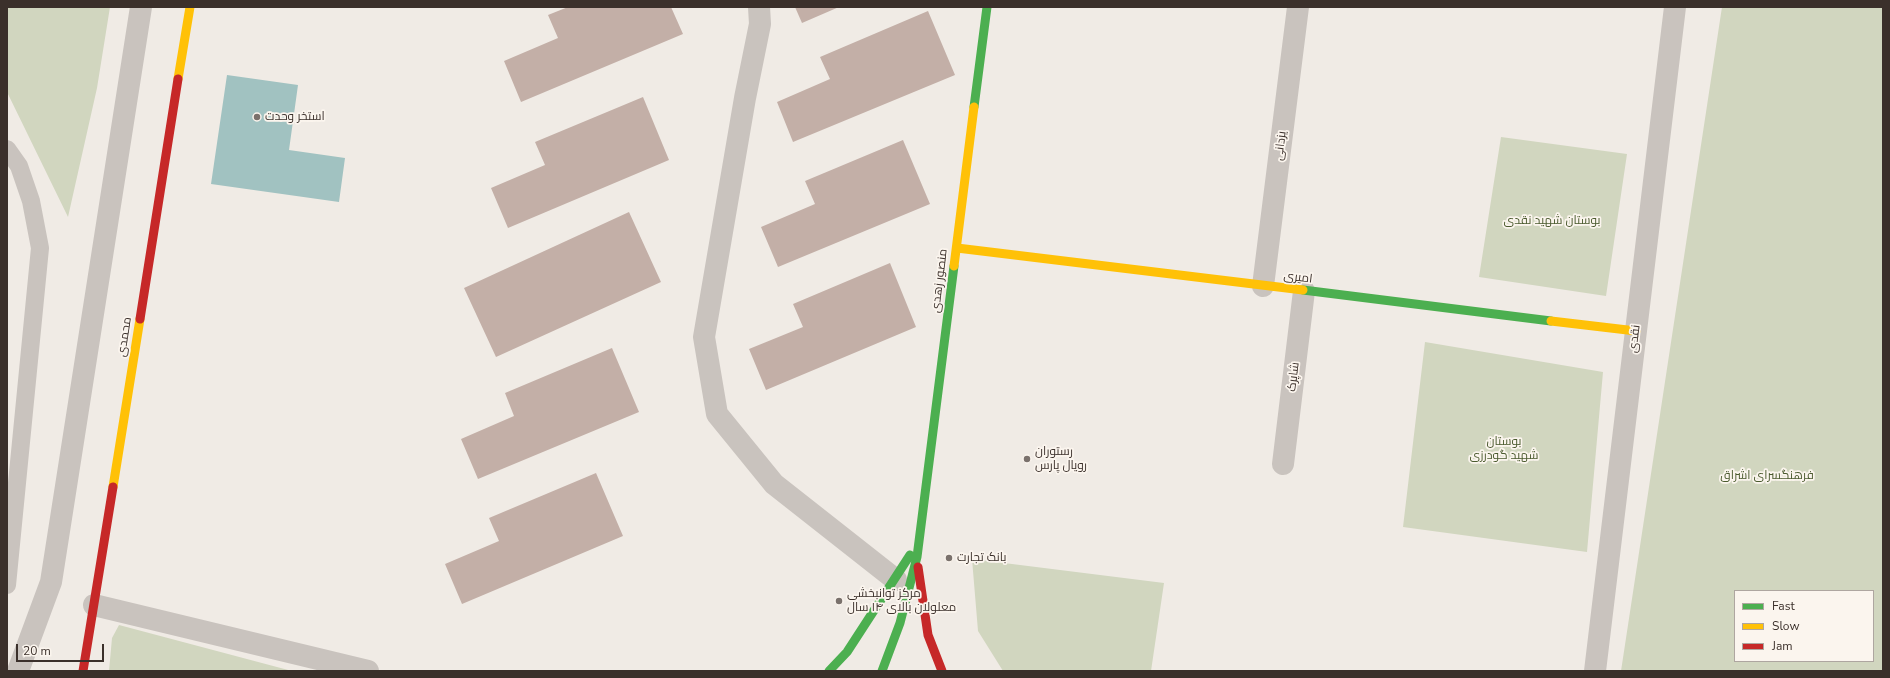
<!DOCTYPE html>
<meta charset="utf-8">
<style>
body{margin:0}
#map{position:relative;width:1890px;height:678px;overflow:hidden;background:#f0ebe5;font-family:"Nunito Sans",sans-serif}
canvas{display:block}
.frame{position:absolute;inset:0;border:8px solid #3b302b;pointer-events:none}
.legend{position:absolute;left:1734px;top:590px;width:140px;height:72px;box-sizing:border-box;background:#fbf5ee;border:1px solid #aea6a0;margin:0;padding:5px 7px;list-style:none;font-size:12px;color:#3b302b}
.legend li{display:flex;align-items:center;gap:8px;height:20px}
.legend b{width:20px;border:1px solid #aea6a0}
.scale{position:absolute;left:16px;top:644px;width:88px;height:18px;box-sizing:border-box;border:2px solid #3b302b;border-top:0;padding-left:5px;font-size:12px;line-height:14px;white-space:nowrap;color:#3b302b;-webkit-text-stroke:3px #fbf5ee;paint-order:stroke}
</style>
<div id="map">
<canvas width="1890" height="678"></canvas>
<div class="frame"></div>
<ul class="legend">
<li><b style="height:5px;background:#4caf50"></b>Fast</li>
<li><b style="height:5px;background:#ffc107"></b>Slow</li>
<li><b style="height:5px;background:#c62828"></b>Jam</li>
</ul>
<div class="scale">20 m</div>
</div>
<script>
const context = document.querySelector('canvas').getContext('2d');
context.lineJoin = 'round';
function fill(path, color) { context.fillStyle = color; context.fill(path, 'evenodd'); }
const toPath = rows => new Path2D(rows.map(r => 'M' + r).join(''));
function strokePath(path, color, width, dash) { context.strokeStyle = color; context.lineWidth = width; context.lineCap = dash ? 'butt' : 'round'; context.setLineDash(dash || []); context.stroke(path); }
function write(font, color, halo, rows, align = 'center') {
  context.font = font + ' "Nunito Sans",Cairo,sans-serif'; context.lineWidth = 3.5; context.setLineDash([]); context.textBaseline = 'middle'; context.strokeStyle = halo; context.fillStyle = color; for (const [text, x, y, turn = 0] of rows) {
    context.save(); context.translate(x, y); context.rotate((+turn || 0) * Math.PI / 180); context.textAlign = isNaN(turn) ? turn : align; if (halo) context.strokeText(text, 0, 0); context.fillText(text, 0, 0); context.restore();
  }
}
fill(toPath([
 [7,7,110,7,97,88,68,217,7,92],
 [1722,7,1883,7,1883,671,1621,671],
 [1735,591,1873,591,1873,661,1735,661],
 [1501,137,1627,154,1606,296,1479,277],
 [1425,342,1603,372,1587,552,1403,527],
 [972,559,1164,583,1151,671,1003,671,978,631],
 [119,625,292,671,109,671,112,638]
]), '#d1d6bf');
fill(toPath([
 [227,75,298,85,289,150,345,158,339,202,211,184]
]), '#a1c2c1');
fill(toPath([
 [568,7,671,7,683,34,521,102,504,61,558,38,548,15],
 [795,7,839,7,802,23],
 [928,11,955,75,793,142,777,102,830,79,820,57],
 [643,97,669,160,508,228,491,188,545,165,535,142],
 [903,140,930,204,778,267,761,227,815,204,805,181],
 [629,212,661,282,496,357,464,288],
 [890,263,916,327,766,390,749,349,803,327,793,304],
 [612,348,639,412,478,479,461,439,514,416,505,393],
 [596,473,623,536,462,604,445,564,499,541,489,518]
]), '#c3afa7');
strokePath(toPath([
 [7,149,19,166,31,201,40,248,7,585]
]), '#c9c3be', 18);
strokePath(toPath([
 [759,7,760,24,745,98,704,337,717,414,774,484,896,580],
 [1263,286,1298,7],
 [1283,464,1304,291],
 [94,605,368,671],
 [18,671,51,582,141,7],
 [1595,671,1675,7]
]), '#c9c3be', 22);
strokePath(toPath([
 [974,107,987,7],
 [1303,290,1551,321],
 [829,671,847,652,910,555],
 [882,671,900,623,917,557,954,266]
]), '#4caf50', 9);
strokePath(toPath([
 [178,79,190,7],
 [957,248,1303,290],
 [954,266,974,107],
 [1551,321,1636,331],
 [113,487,140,319]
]), '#ffc107', 9);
strokePath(toPath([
 [140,319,178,79],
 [918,567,928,635,942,671],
 [83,671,113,487]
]), '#c62828', 9);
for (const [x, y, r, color] of [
 [257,117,4,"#7a716c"],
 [1027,459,4,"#7a716c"],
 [949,558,4,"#7a716c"],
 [839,601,4,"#7a716c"]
]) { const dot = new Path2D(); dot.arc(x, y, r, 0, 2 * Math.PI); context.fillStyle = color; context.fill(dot); strokePath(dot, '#fbf5ee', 1.5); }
write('12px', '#3b302b', '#fbf5ee', [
 ["استخر وحدت",265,117],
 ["رستوران",1035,452],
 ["رویال پارس",1035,466],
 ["بانک تجارت",957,558],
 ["مرکز توانبخشی",847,594],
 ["معلولان بالای ۱۴ سال",847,608]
], 'left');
write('12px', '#3b302b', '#fbf5ee', [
 ["یزدانی",1281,146,-83],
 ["امیری",1298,278,7],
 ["منصور زهدی",940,281,-83],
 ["محمدی",125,337,-81],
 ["نقدی",1635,339,-83],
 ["شاپرک",1294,377,-83]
]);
write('12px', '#4a5a2e', '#fbf5ee', [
 ["بوستان شهید نقدی",1552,221],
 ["بوستان",1504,442],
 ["شهید گودرزی",1504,456],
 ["فرهنگسرای اشراق",1767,476]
]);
</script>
